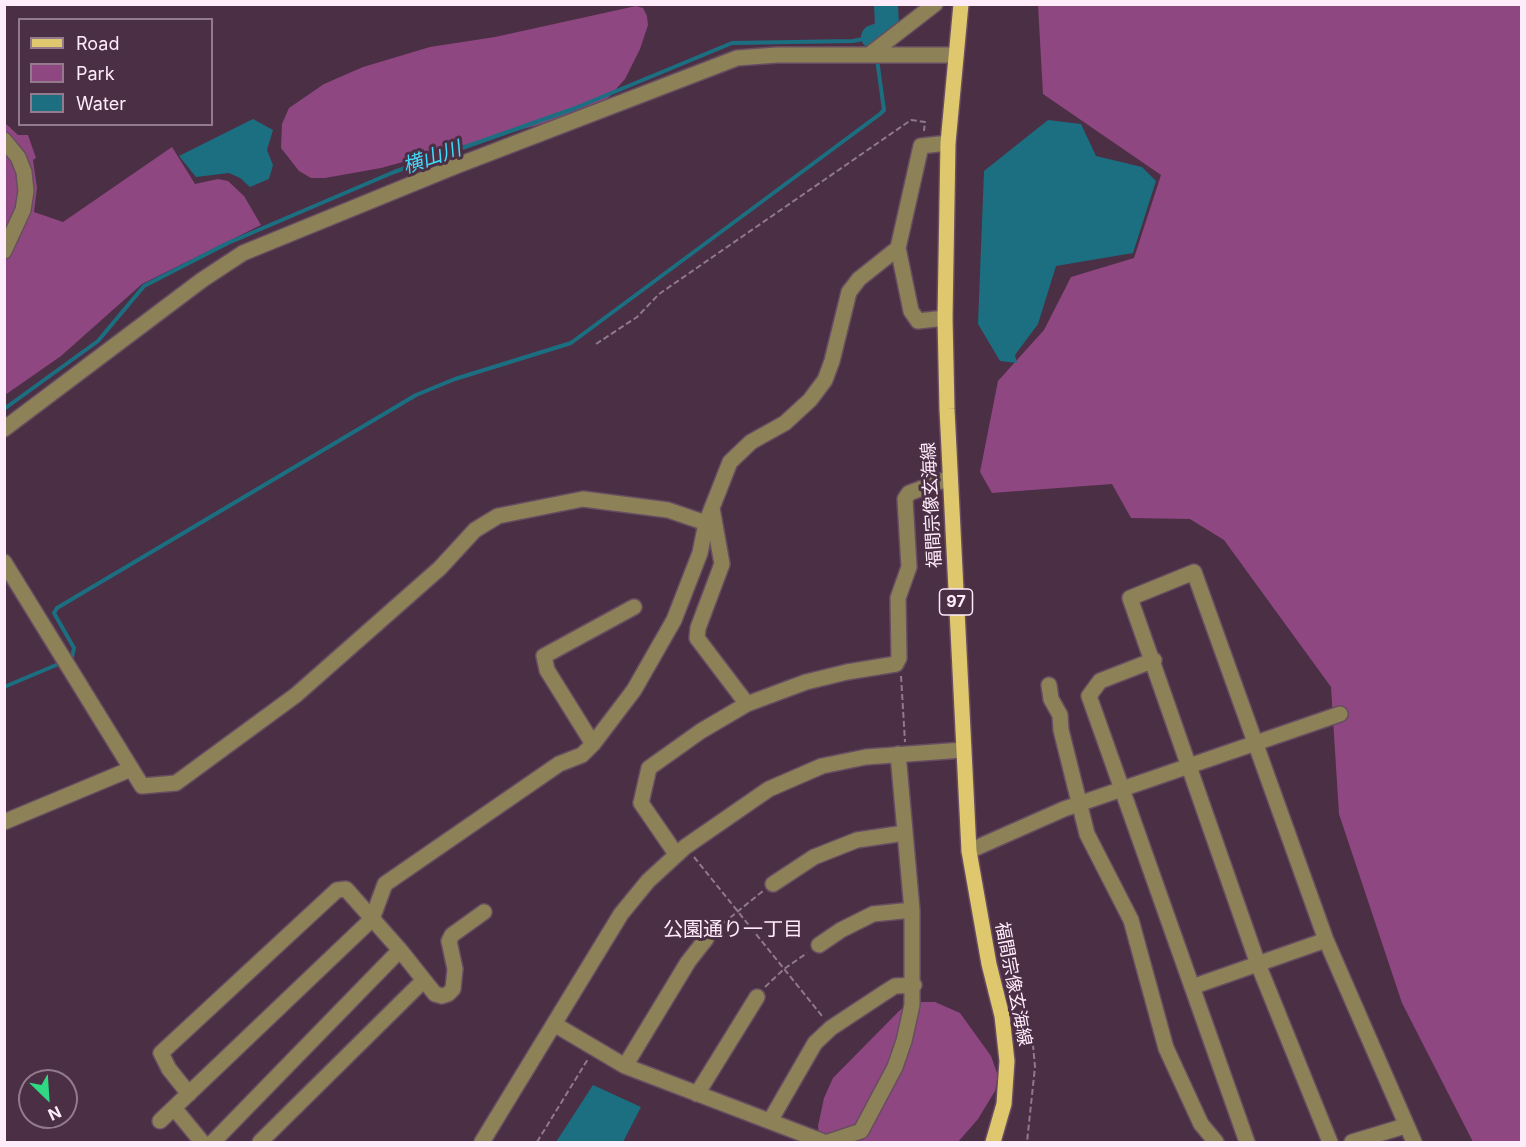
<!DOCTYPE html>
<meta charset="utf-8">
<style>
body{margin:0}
#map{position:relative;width:1526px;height:1147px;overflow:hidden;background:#4b2f45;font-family:Inter,sans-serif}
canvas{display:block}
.frame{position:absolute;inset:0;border:6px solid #ffecfa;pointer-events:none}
.legend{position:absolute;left:18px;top:18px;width:195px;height:108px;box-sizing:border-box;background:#4b2f45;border:2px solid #937b8d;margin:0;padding:8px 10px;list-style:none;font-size:18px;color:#ffecfa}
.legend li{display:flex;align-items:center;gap:12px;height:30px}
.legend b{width:30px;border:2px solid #937b8d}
.north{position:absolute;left:18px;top:1069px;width:60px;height:60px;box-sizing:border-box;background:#4b2f45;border:2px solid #937b8d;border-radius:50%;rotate:155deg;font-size:16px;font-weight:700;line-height:24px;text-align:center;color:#ffecfa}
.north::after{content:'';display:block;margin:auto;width:21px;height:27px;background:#30d883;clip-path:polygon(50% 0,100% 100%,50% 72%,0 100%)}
</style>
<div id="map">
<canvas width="1526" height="1147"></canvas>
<div class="frame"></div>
<ul class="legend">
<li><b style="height:8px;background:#dec76d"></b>Road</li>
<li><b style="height:16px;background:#8f4781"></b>Park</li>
<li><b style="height:16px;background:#1b6f80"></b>Water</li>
</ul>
<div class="north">N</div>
</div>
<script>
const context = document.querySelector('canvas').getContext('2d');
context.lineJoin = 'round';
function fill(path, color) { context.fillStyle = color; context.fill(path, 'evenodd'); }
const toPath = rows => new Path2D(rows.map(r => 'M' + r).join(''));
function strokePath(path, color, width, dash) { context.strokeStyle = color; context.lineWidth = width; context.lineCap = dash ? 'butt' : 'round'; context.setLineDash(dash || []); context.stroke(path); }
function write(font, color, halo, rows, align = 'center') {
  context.font = font + ' Inter,"Noto Sans JP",sans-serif'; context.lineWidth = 6; context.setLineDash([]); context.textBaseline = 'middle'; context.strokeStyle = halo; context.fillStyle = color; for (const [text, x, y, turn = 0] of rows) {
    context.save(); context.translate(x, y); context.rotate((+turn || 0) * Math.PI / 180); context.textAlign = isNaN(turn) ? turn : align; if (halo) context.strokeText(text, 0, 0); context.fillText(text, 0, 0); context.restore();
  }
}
fill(toPath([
 [1038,5,1521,5,1521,1142,1473,1142,1402,1003,1339,814,1331,687,1224,540,1190,519,1131,518,1112,484,992,493,980,472,998,381,1044,330,1071,277,1134,258,1161,175,1043,94],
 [636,6,643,8,647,16,648,25,640,49,625,79,609,97,585,112,381,168,325,178,311,178,299,171,281,148,282,124,289,108,324,84,363,67,430,47,495,37],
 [4,122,18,135,28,135,36,158,33,160,37,188,34,212,63,222,172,147,195,184,218,179,228,181,244,196,261,225,142,284,61,356,5,395],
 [921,1002,935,1002,960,1013,991,1056,998,1076,995,1091,978,1119,958,1142,820,1142,818,1126,824,1098,833,1078,899,1011,908,1004]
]), '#8f4781');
fill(toPath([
 [253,119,273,130,267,150,273,165,269,179,250,187,240,178,229,173,196,177,179,156],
 [1048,120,1081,124,1096,156,1142,167,1156,181,1133,253,1056,266,1038,324,1015,355,1017,363,1000,361,978,324,984,171],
 [593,1085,641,1107,623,1142,556,1142]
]), '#1b6f80');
strokePath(toPath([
 [4,409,98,341,144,286,228,243,394,172,573,109,732,43,853,41,873,37,875,45],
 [67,659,72,657,74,648,54,613,57,608,416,395,455,379,571,343,880,114,884,110,883,103,877,59],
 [4,687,61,663]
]), '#1b6f80', 4);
strokePath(toPath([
 [873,37,884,33,887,26,886,4]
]), '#1b6f80', 24);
const minor = toPath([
 [869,55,935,4],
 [4,140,18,157,24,172,26,191,23,210,4,251],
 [945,318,918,321,911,311,898,248,921,146,948,143],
 [4,429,202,280,243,253,456,166,737,58,777,55,956,55],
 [712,508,722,564,698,628,697,638,747,704],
 [4,562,142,786,176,783,296,695,440,568,475,530,498,516,583,499,668,510,706,523],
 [1154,660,1100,681,1089,696,1247,1142],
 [1049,685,1051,699,1060,715,1061,730,1087,834,1131,920,1166,1048,1201,1124,1216,1142],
 [593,744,547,670,544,656,634,607],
 [4,822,131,769],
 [969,851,1064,809,1340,714],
 [676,854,641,803,649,768,701,731,747,704,806,682,847,672,896,664,899,658,898,598,909,567,905,499,909,493,950,478],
 [773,884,814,857,857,840,905,833],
 [819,945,841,930,873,914,912,910],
 [1192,987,1326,940],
 [554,1024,625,1066,824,1142],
 [625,1066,688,962,706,939],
 [189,1094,169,1069,161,1053,337,890,346,889,400,950],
 [697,1094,757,997],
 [174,1108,202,1142],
 [160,1121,372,919,385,884,559,764,582,755,593,744,634,690,674,620,700,553,706,523,730,462,751,442,785,423,810,400,825,380,832,361,849,292,859,279,898,248],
 [770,1121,815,1043,831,1028,884,993,895,986,914,985],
 [213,1142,400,950,435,994,442,996,448,994,453,989,455,969,449,941,452,935,484,912],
 [260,1142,424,980],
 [482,1142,621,914,648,881,685,847,769,789,822,766,866,757,963,750],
 [828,1142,861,1131,895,1067,904,1041,912,1005,912,910,898,754],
 [1330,1142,1258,964,1130,598,1194,572,1326,940,1414,1142],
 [1352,1142,1405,1126]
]);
const major = toPath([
 [961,4,948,143,945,318,947,409,969,851,989,964,1002,1016,1007,1061,1004,1104,993,1142]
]);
strokePath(minor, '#684d62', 18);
strokePath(major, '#684d62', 18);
strokePath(toPath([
 [596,344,637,317,659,294,911,120,925,122,924,131],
 [901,676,905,742],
 [694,857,822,1016],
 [716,929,763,891],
 [1001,957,1011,959,1018,969,1032,1034,1035,1067,1027,1142],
 [765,987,784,969,807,953],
 [537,1142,588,1059]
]), '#91798c', 2, [6, 3]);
strokePath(minor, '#8c8157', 15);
strokePath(major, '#dec76d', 15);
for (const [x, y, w] of [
 [956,602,33]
]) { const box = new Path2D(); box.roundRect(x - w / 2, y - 13, w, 26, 4.5); context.fillStyle = '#4b2f45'; context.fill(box); strokePath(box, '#ffecfa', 1.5); }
write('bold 16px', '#ffecfa', null, [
 ["97",956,602]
]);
write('18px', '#ffecfa', '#4b2f45', [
 ["福間宗像玄海線",932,505,-93],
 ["福間宗像玄海線",1013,984,79]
]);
write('italic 20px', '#41dafa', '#4b2f45', [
 ["横山川",432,158,-19]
]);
write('20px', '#ffecfa', '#4b2f45', [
 ["公園通り一丁目",733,930]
]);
</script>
